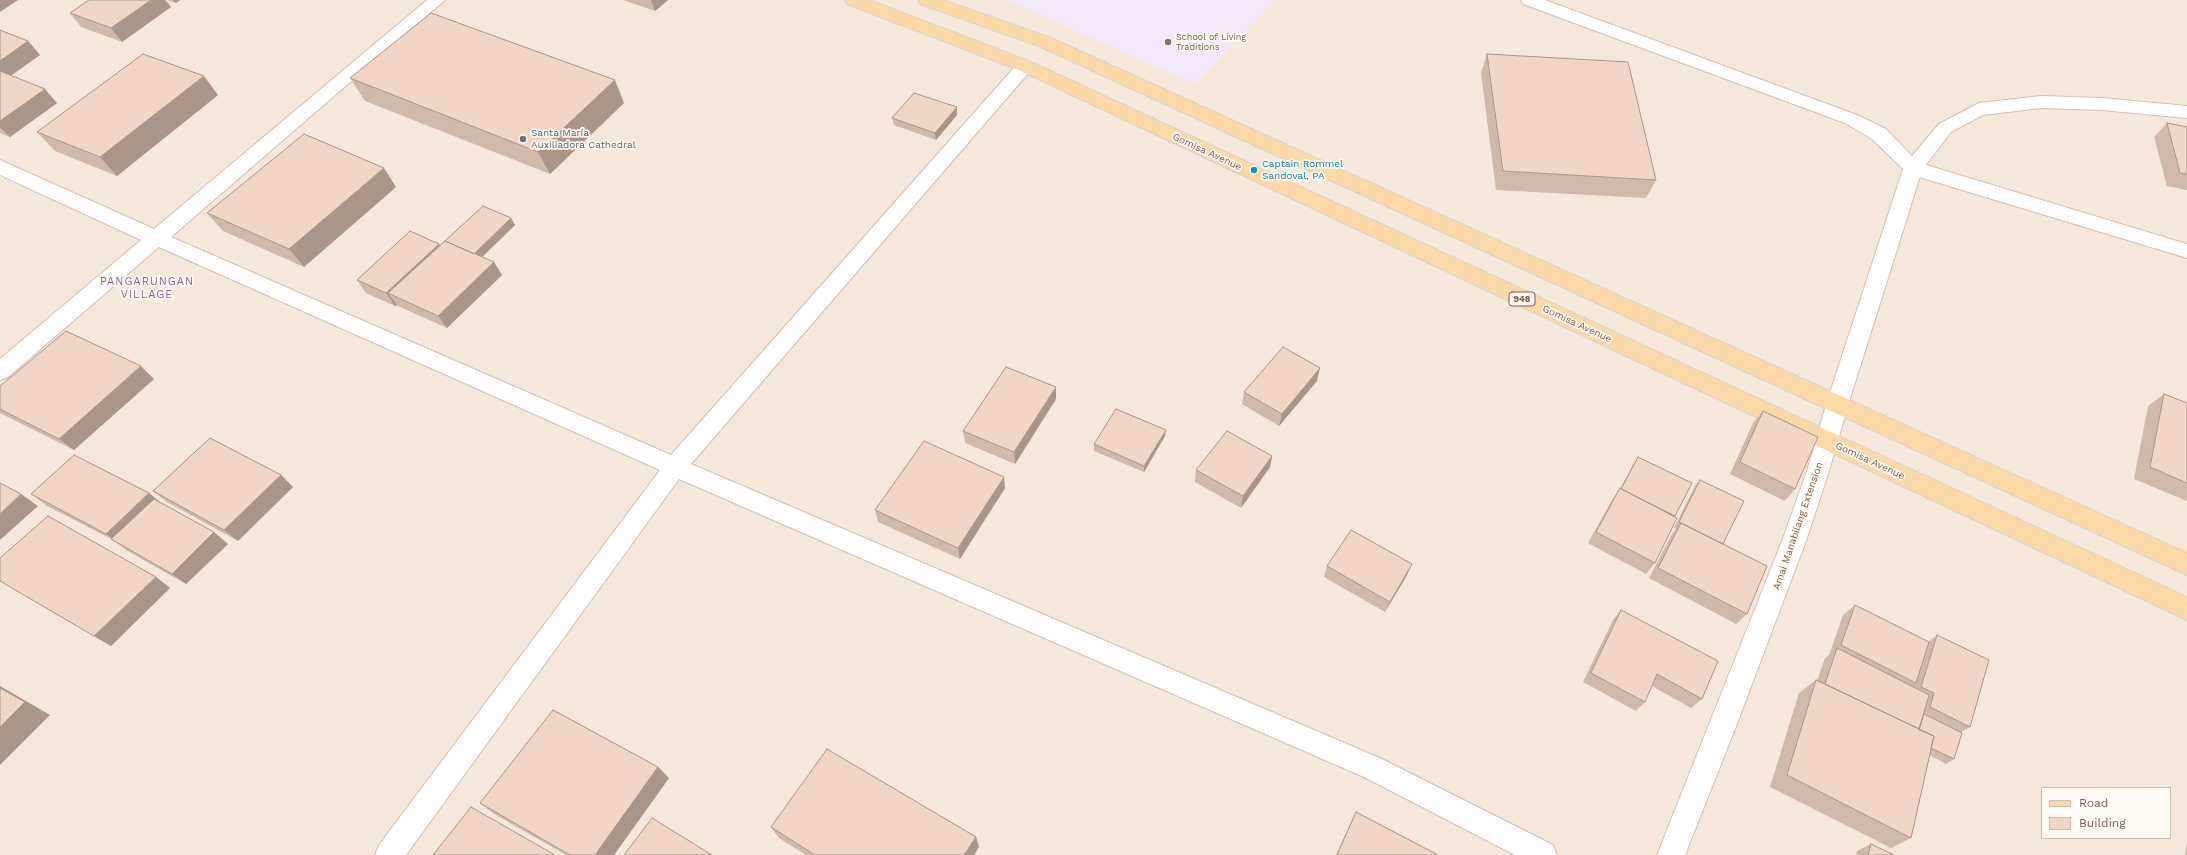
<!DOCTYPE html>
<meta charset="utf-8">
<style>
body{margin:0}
#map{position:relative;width:2187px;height:855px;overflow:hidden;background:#fdf6ec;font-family:"Work Sans",sans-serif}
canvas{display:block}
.legend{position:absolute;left:2041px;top:787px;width:130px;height:52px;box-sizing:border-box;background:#fffaf3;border:1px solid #cabbb1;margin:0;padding:5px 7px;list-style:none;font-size:12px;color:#7a5c4d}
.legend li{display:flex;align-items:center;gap:8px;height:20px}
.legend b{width:20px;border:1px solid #cabbb1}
</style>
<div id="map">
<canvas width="2187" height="855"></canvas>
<ul class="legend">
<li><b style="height:5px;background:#fbd9a5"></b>Road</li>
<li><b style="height:11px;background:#f3d5c3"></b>Building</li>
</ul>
</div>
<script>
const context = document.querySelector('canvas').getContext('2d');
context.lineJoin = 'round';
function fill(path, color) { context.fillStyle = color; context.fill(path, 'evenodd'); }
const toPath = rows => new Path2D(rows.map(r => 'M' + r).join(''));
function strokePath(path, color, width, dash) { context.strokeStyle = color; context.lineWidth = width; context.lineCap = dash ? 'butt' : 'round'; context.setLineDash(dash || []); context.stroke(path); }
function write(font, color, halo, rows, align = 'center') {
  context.font = font + ' "Work Sans",sans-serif'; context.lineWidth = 3.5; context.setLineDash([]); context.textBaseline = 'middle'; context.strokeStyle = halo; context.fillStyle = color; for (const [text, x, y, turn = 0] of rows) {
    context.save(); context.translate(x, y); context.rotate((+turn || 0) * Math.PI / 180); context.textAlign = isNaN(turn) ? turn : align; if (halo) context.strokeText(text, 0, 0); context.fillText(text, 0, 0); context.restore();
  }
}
fill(toPath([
 [0,0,2187,0,2187,855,0,855],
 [2042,788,2170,788,2170,838,2042,838]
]), '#f5e8da');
fill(toPath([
 [1007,0,1276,0,1195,84]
]), '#f3e8fa');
const minor = toPath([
 [427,0,445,0,171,237,671,455,1019,62,1025,60,1031,62,1034,66,1031,70,691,464,1382,759,1553,845,1557,855,1515,855,1364,777,679,479,406,855,375,855,379,845,660,470,159,247,8,377,0,380,0,359,141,240,0,175,0,160,154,229,427,0],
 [1913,161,2187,244,2187,258,1906,173,1904,168,1906,163,1913,161]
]);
const tertiary = toPath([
 [1521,0,1545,0,1857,115,1886,129,1912,156,1939,124,1979,103,2041,96,2102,98,2187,106,2187,118,2102,110,2041,108,1983,115,1951,132,1922,170,1848,405,1829,471,1806,541,1735,729,1685,855,1657,855,1782,541,1807,471,1826,405,1903,169,1872,139,1845,123,1523,4,1521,0]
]);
const primary = toPath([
 [845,0,869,0,1031,62,2187,597,2187,620,1019,70,847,4,845,0],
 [918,0,943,0,1051,38,2187,553,2187,575,1039,46,920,4,918,0]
]);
strokePath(minor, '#d1beb0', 2);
strokePath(tertiary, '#d1beb0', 2);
strokePath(primary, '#dad1cd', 2);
fill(minor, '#fff');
fill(tertiary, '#fff');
fill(primary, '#fbd9a5');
fill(toPath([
 [89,0,165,0,171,7,122,42,81,27,70,13],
 [167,0,180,0,176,3],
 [623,0,668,0,655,11],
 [0,30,28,41,40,55,11,76,57,103,10,137,0,133],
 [1487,54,1656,180,1646,198,1496,190,1481,73],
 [350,78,624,103,550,174,365,101],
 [218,95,117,176,55,151,37,132],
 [957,107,957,115,936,140,894,125,892,118],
 [2167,123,2187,127,2187,190,2167,186,2154,137],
 [396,187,304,267,223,231,207,213],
 [511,218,515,225,482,257,502,275,447,328,398,306,397,305,395,306,366,293,357,280,439,244,440,245],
 [154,379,74,450,0,413,0,386],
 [1317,381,1279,426,1242,404,1244,392],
 [2164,394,2187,403,2187,501,2134,479,2148,406],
 [1056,399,1015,464,965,443,963,431],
 [1763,411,1795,489,1785,501,1730,474,1753,423],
 [1165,436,1144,472,1094,451,1094,444],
 [1272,456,1270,467,1241,508,1195,482,1196,470],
 [1638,457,1692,483,1675,516,1655,563,1646,574,1588,543,1612,500,1620,488,1620,489,1634,463],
 [281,475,293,487,238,541,167,502,153,491],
 [1700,480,1723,544,1747,614,1736,624,1649,578,1672,534,1676,529,1674,528,1695,486],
 [1005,488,960,559,878,522,875,510],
 [31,494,164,505,228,544,186,584,126,550,113,540,47,506],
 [1327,566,1407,575,1385,612,1324,577],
 [156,577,170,588,111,646,0,581],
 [1855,605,1928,642,1937,635,1970,727,1961,732,1954,759,1946,764,1929,755,1911,838,1891,848,1770,787,1799,693,1816,680,1817,681,1825,658,1829,655,1843,615],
 [1621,610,1702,699,1691,708,1652,686,1645,702,1636,711,1583,682,1613,620],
 [658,767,669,778,614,855,566,855,494,814,480,803],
 [1356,812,1438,855,1336,855,1352,820],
 [771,827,976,837,979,847,974,855,806,855,779,838],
 [2187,842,2187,855,2185,855],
 [1871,844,1894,855,1856,855,1857,851]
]), '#d1b7a8');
fill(toPath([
 [0,0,18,0,0,12],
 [151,0,165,0,171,7,122,42,111,28],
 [173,0,180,0,176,3],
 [651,0,668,0,655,11],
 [28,41,40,55,0,83,0,61],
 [204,76,218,95,117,176,100,157],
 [615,80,624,103,550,174,538,152],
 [45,89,57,103,10,137,0,127,0,121],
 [957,107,957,115,936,140,935,133],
 [384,168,396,187,304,267,289,249],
 [511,218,515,225,476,263,472,256],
 [439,244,448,257,388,293,397,305,395,306,386,293],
 [494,262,502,275,447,328,438,316],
 [141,366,154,379,74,450,59,439],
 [1320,368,1317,381,1279,426,1282,414],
 [1056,387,1056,399,1015,464,1014,452],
 [1166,430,1165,436,1144,472,1144,466],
 [1272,456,1270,467,1241,508,1243,496],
 [281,475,293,487,238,541,224,530],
 [1004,477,1005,488,960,559,958,548],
 [149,493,164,505,122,545,106,534],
 [21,494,38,506,0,540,0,514],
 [214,532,228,544,186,584,172,574],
 [1412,564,1407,575,1385,612,1390,602],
 [156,577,170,588,111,646,94,636],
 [0,686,50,715,0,765],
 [658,767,669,778,614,855,595,855],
 [976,837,979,847,974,855,964,855]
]), '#aa9588');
const building = toPath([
 [89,0,151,0,111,28,70,13,89,0],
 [431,13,615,80,538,152,350,78,431,13],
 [0,30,28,41,0,61,0,30],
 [143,54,204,76,100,157,37,132,143,54],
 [1487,54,1628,62,1656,180,1503,171,1487,54],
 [0,71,45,89,0,121,0,71],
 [914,93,957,107,935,133,892,118,914,93],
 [2167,123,2187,127,2187,174,2180,173,2167,123],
 [304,134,384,168,289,249,207,213,304,134],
 [483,206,511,218,474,254,445,241,483,206],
 [410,231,439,244,386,293,357,280,410,231],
 [445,241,494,262,438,316,388,293,445,241],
 [66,331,141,366,59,439,0,409,0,386,66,331],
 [1283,347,1320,368,1282,414,1244,392,1283,347],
 [1006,367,1056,387,1014,452,963,431,1006,367],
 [2164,394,2187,403,2187,483,2150,467,2164,394],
 [1116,409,1166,430,1144,466,1094,444,1116,409],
 [1763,411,1818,437,1795,489,1740,462,1763,411],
 [1227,431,1272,456,1243,496,1196,470,1227,431],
 [210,438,281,475,224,530,153,491,210,438],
 [924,441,1004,477,958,548,875,510,924,441],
 [74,455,149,493,106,534,31,494,74,455],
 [1638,457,1692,483,1675,516,1621,489,1638,457],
 [1700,480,1744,501,1723,544,1679,522,1700,480],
 [0,483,21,494,0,514,0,483],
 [1620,488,1677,518,1655,563,1596,532,1620,488],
 [154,499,214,532,172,574,111,539,154,499],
 [48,516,156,577,94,636,0,581,0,558,48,516],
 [1681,523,1767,566,1747,614,1658,568,1681,523],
 [1351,530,1412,564,1390,602,1327,566,1351,530],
 [1855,605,1929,642,1916,683,1841,645,1855,605],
 [1621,610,1718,661,1702,699,1657,674,1645,702,1591,673,1621,610],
 [1937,635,1989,660,1970,727,1930,707,1934,693,1921,687,1937,635],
 [1837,648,1929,695,1919,729,1825,684,1837,648],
 [1816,680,1934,736,1911,838,1787,775,1816,680],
 [0,688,25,702,0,727,0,688],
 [553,710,658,767,595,855,570,855,480,803,553,710],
 [1924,714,1962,733,1954,759,1931,748,1934,736,1919,730,1924,714],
 [827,749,976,837,964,855,815,855,771,827,827,749],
 [471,807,555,855,433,855,471,807],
 [1356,812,1438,855,1337,855,1356,812],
 [652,818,712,855,624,855,652,818],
 [1871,844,1894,855,1868,855,1871,844]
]);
fill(building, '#f3d5c3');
strokePath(building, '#aa9588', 1);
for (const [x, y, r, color] of [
 [1168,42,4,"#8d6e63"],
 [523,139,4,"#6b7280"],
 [1254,170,4,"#0f9aa8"]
]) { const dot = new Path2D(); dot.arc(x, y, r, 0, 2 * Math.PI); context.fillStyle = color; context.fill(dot); strokePath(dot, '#fffaf3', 1.5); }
write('9px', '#785e54', '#fffaf3', [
 ["School of Living",1176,37],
 ["Traditions",1176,47]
], 'left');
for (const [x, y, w] of [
 [1522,299,26]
]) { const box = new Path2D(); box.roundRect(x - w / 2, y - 7, w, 14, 3); context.fillStyle = '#fffaf3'; context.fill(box); strokePath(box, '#7a5c4d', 1); }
write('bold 9px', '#7a5c4d', null, [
 ["948",1522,299]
]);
write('10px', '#5b616d', '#fffaf3', [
 ["Santa María",531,133],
 ["Auxiliadora Cathedral",531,145]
], 'left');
write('10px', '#7a5c4d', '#fffaf3', [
 ["Gomisa Avenue",1207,152,25],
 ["Gomisa Avenue",1577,324,25],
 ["Gomisa Avenue",1870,461,25],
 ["Amai Manabilang Extension",1798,526,-71]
]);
write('10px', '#0d838f', '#fffaf3', [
 ["Captain Rommel",1262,164],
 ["Sandoval, PA",1262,176]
], 'left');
context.letterSpacing = '1px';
write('11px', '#846695', '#fffaf3', [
 ["PANGARUNGAN",147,282],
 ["VILLAGE",147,295]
]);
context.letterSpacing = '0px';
</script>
